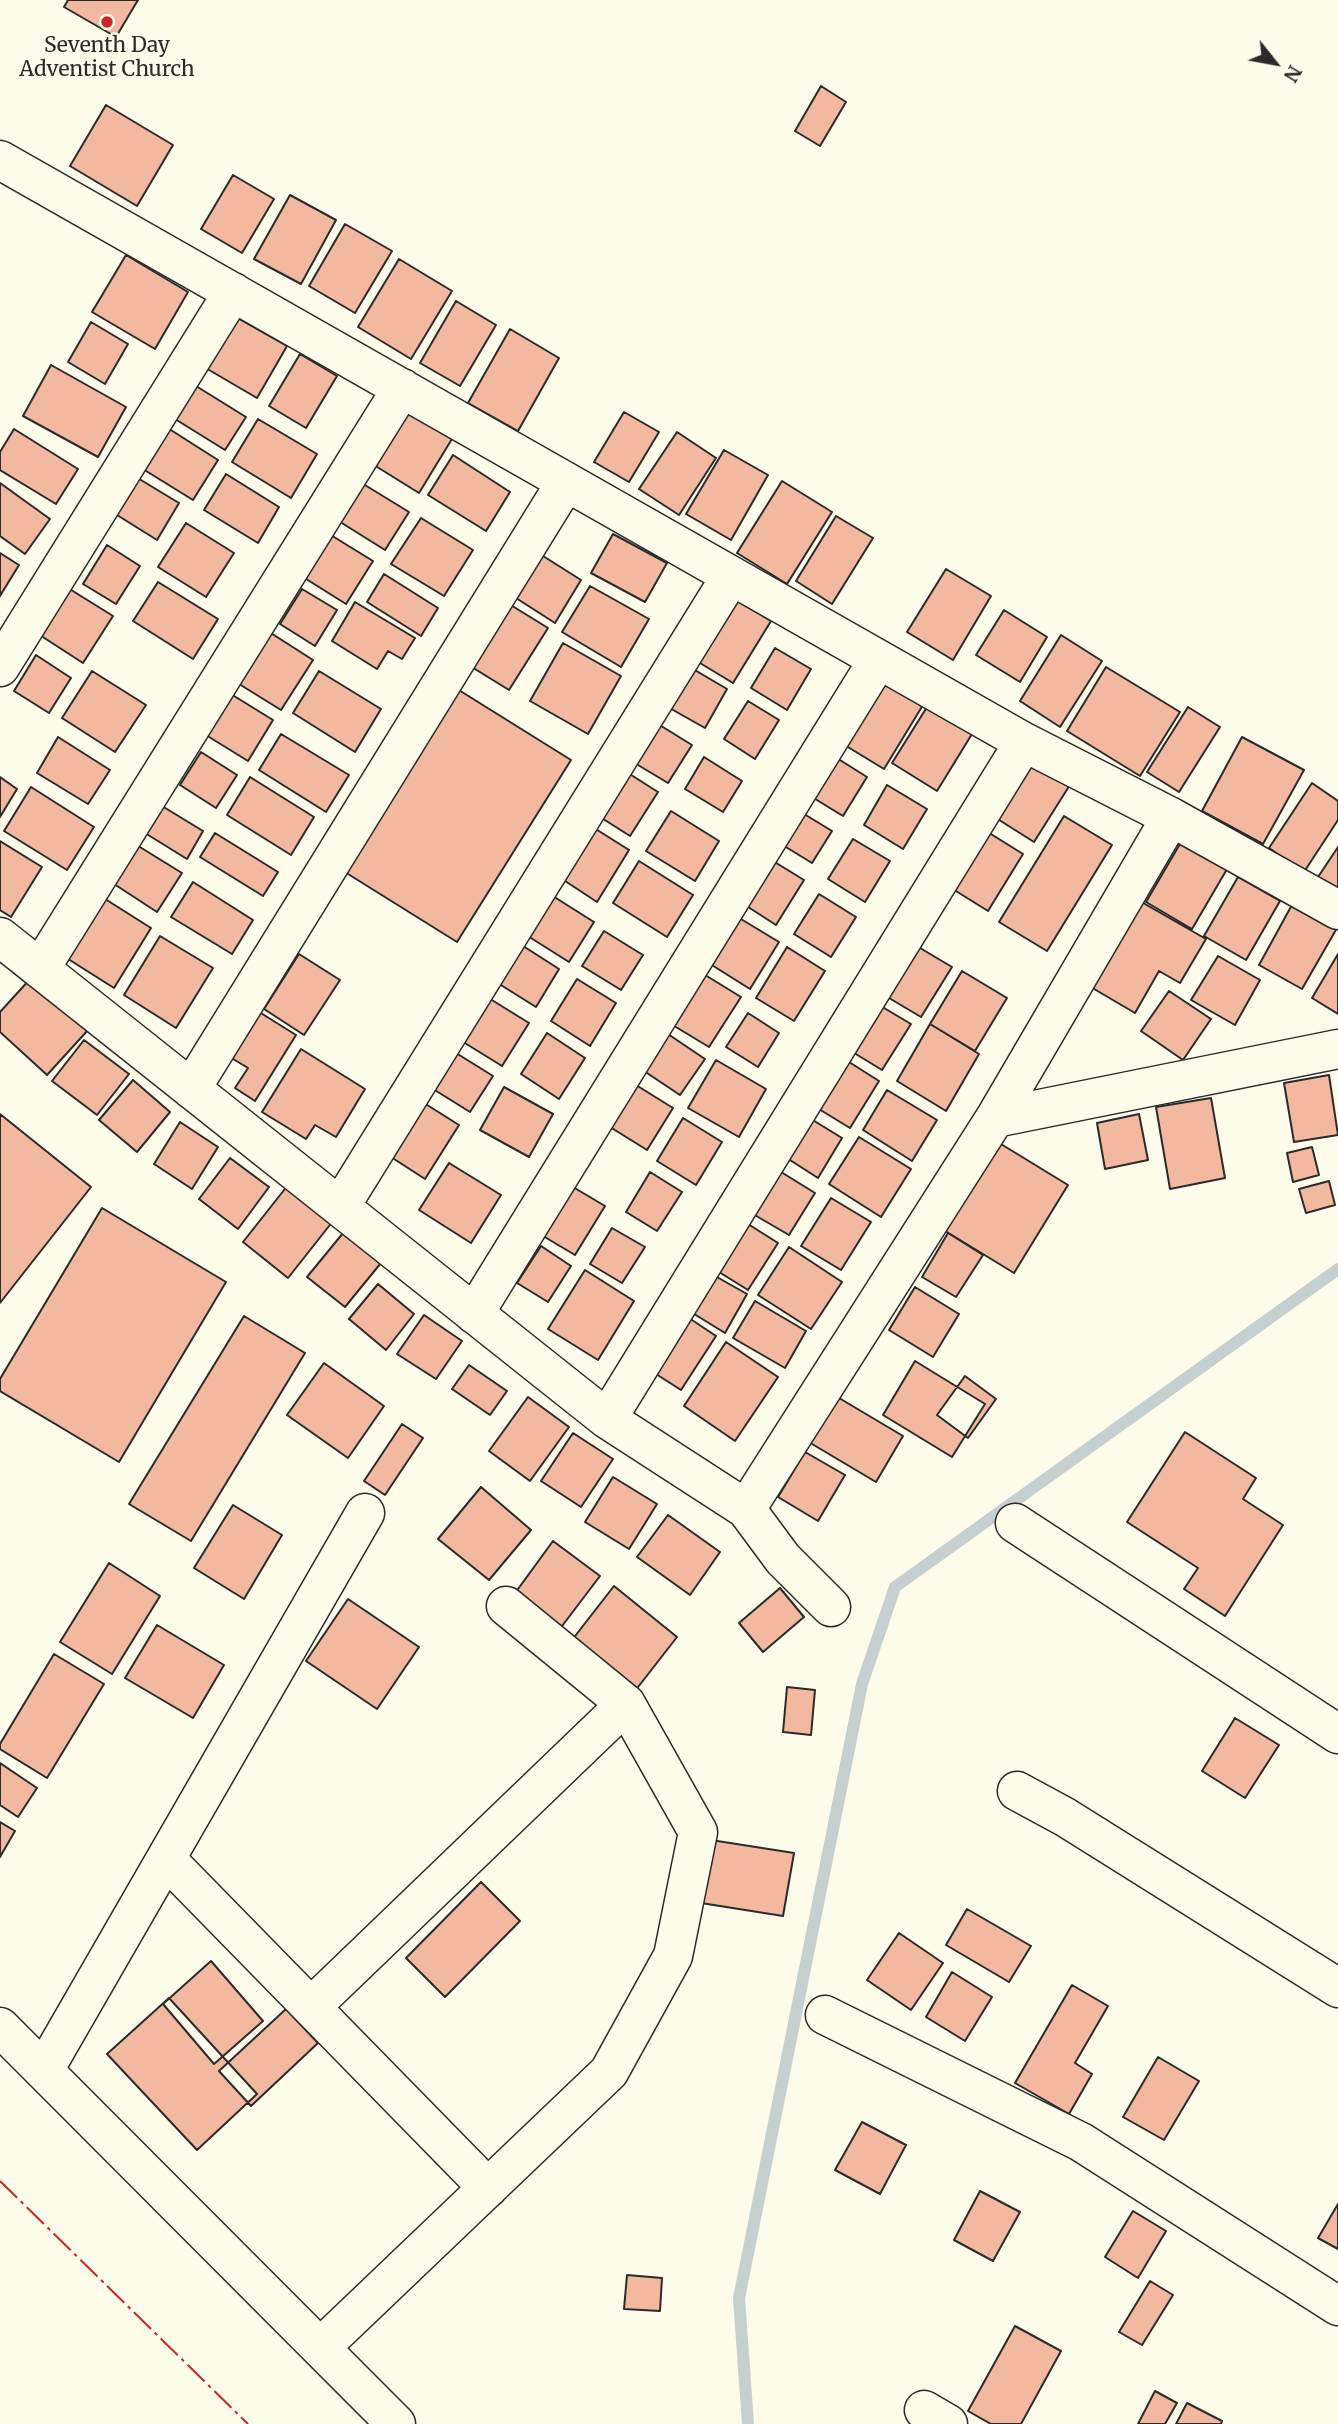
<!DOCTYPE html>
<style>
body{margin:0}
#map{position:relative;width:1338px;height:2424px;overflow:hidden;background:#fdfbea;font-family:Merriweather,serif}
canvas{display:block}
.north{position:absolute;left:1240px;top:28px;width:70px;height:70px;-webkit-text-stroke:5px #fdfbea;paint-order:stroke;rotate:121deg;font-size:19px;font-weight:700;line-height:28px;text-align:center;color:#2b2b2b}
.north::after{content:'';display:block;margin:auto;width:24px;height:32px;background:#2b2b2b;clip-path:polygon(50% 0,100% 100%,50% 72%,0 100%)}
</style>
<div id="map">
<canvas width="1338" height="2424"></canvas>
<div class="north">N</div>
</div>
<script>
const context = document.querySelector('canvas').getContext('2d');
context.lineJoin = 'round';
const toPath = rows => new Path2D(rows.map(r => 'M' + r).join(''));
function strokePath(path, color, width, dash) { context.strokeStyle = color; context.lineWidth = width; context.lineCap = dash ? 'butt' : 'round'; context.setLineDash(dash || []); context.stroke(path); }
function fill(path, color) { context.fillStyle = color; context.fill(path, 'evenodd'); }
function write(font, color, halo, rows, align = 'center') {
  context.font = font + ' Merriweather,serif'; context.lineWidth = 5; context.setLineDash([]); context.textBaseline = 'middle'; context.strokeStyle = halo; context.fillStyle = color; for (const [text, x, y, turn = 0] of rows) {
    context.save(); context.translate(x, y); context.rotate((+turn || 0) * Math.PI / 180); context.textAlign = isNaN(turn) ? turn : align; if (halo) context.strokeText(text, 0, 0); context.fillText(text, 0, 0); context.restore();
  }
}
strokePath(toPath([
 [748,2424,739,2298,862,1684,895,1587,1338,1269]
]), '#c7d0d0', 12);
const building = toPath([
 [68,0,138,0,116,37,64,7,68,0],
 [821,86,846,102,820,146,795,131,821,86],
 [106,105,173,145,137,206,70,166,106,105],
 [233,175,274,199,242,253,201,229,233,175],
 [290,195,336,220,301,284,254,259,290,195],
 [345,224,392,251,355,313,309,286,345,224],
 [126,255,188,292,155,349,92,312,126,255],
 [399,259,452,291,411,359,358,327,399,259],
 [456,301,496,325,460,386,420,363,456,301],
 [234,316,287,346,257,398,204,367,234,316],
 [91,322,128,344,105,384,68,362,91,322],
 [510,329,559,358,518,431,468,403,510,329],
 [300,354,337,376,306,428,269,406,300,354],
 [51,365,126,407,98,457,23,416,51,365],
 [196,386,246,417,225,450,175,419,196,386],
 [410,406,455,434,419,493,374,465,410,406],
 [624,412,659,432,629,482,594,462,624,412],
 [258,419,317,454,291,498,232,462,258,419],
 [163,425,218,460,193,500,138,466,163,425],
 [14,429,78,469,56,504,0,470,0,452,14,429],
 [677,432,716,458,679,515,639,489,677,432],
 [724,450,768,475,731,540,686,514,724,450],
 [453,455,510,492,486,531,428,495,453,455],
 [131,474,179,503,157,540,109,510,131,474],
 [226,474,279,507,258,543,204,510,226,474],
 [782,481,832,512,787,584,737,553,782,481],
 [360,482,409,512,385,550,337,520,360,482],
 [0,483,50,519,25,554,0,536,0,483],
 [836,516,873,538,832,604,796,581,836,516],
 [421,518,473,550,444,596,391,564,421,518],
 [186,523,234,553,206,597,158,567,186,523],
 [321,529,373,561,346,604,295,572,321,529],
 [613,534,667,563,645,602,591,573,613,534],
 [107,545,140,566,116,604,83,584,107,545],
 [532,549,581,580,555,623,505,591,532,549],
 [0,553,19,565,0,596,0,553],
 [946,569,991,596,953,660,907,632,946,569],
 [384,574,438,608,421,636,367,602,384,574],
 [158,582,218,619,193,659,133,621,158,582],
 [60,583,113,616,83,663,32,630,60,583],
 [590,586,649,619,621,667,562,632,590,586],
 [302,589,337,610,315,646,280,624,302,589],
 [728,595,771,621,733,683,690,657,728,595],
 [501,599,548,628,509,690,462,661,501,599],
 [355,602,415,638,402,659,388,651,377,669,332,641,355,602],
 [1004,610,1047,637,1020,682,976,655,1004,610],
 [263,628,313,660,281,710,231,679,263,628],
 [1061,635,1102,661,1060,727,1020,701,1061,635],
 [563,643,621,676,588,734,530,701,563,643],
 [775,648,811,669,787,710,751,688,775,648],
 [36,655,71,678,49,713,14,691,36,655],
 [688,666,727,689,705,728,666,706,688,666],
 [1106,667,1180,712,1140,776,1067,731,1106,667],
 [92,671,146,705,115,752,62,718,92,671],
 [319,671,381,709,355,752,293,713,319,671],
 [876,677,923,705,884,769,838,741,876,677],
 [454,687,571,760,457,942,340,869,454,687],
 [226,691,273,720,248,761,201,732,226,691],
 [748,701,779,720,755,759,724,739,748,701],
 [927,707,972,734,937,791,892,763,927,707],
 [1188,707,1220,727,1179,792,1147,772,1188,707],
 [658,724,692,745,668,783,633,762,658,724],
 [281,734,349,775,326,812,259,770,281,734],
 [58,737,110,770,88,804,37,773,58,737],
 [1242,737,1304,770,1263,844,1202,811,1242,737],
 [201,752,237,775,216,808,180,785,201,752],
 [832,755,867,777,843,816,807,794,832,755],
 [1034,756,1073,780,1034,842,996,818,1034,756],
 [704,757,742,781,723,812,685,789,704,757],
 [628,773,658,792,630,836,600,817,628,773],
 [0,777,17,789,0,817,0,777],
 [250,777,314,817,291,855,227,815,250,777],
 [1312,783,1338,801,1338,820,1304,872,1269,848,1312,783],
 [887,785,927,809,903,849,864,825,887,785],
 [31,787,94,827,67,870,4,831,31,787],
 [162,806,203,831,187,859,145,833,162,806],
 [796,809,832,831,812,863,776,841,796,809],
 [671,811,719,841,695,881,646,851,671,811],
 [1064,816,1112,845,1047,951,999,922,1064,816],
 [591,826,629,850,597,902,559,877,591,826],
 [978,826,1023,854,988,911,943,883,978,826],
 [215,833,278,872,263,896,200,857,215,833],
 [1184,837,1230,864,1192,929,1146,902,1184,837],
 [853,839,890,861,865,902,828,879,853,839],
 [0,841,42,867,11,917,0,910,0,841],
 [135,844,182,873,157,912,111,882,135,844],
 [1338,847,1338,890,1318,877,1338,847],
 [639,861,693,895,667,937,613,903,639,861],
 [773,861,804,880,776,925,745,905,773,861],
 [1238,877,1280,901,1246,960,1204,936,1238,877],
 [193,882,253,920,232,954,171,917,193,882],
 [548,893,594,922,569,962,523,933,548,893],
 [819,894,856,917,831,957,794,934,819,894],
 [102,897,151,928,114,988,65,957,102,897],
 [1138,900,1206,939,1180,983,1159,971,1135,1013,1089,986,1138,900],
 [1293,903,1337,928,1302,989,1259,965,1293,903],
 [736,916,779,942,750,989,707,962,736,916],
 [604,931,643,955,621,990,582,966,604,931],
 [160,936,213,968,176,1028,124,995,160,936],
 [520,944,559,969,536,1007,496,982,520,944],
 [915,945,952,967,921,1017,884,995,915,945],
 [787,947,825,971,794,1021,756,998,787,947],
 [299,954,340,980,304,1035,264,1009,299,954],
 [1338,954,1338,1014,1312,998,1338,954],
 [1218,956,1260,980,1235,1025,1191,1000,1218,956],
 [697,970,741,997,709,1047,666,1021,697,970],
 [962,971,1007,998,975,1051,930,1024,962,971],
 [31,978,88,1030,47,1075,0,1032,0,1012,31,978],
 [577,979,616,1003,590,1046,551,1021,577,979],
 [1169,991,1211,1019,1183,1060,1141,1031,1169,991],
 [487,997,529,1023,502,1066,460,1040,487,997],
 [874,1002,911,1024,882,1070,846,1048,874,1002],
 [248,1005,296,1035,255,1101,235,1088,248,1068,220,1051,248,1005],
 [748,1013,779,1033,758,1067,726,1047,748,1013],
 [930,1024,979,1054,946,1111,897,1081,930,1024],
 [662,1030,705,1059,680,1095,638,1067,662,1030],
 [547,1033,585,1058,559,1099,521,1074,547,1033],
 [84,1040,129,1074,97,1115,52,1081,84,1040],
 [448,1048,493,1076,470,1112,425,1084,448,1048],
 [301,1049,365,1089,336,1137,315,1125,306,1139,262,1112,301,1049],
 [838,1055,879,1081,850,1128,809,1103,838,1055],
 [716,1060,766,1089,739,1137,688,1108,716,1060],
 [1329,1075,1338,1135,1294,1142,1284,1083,1329,1075],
 [133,1080,170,1112,137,1152,99,1120,133,1080],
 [636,1085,673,1108,647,1150,610,1127,636,1085],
 [504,1087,553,1114,529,1157,480,1130,504,1087],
 [887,1090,937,1120,912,1161,863,1130,887,1090],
 [1211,1098,1225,1178,1170,1189,1156,1107,1211,1098],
 [424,1103,459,1125,425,1179,391,1157,424,1103],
 [0,1114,91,1187,0,1303,0,1114],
 [803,1114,842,1138,818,1178,779,1153,803,1114],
 [1139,1114,1148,1160,1105,1169,1097,1123,1139,1114],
 [683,1118,722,1142,696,1185,657,1161,683,1118],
 [180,1122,218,1147,192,1189,154,1164,180,1122],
 [859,1137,911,1169,881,1217,829,1184,859,1137],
 [996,1141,1068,1185,1014,1273,942,1229,996,1141],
 [1312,1147,1319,1175,1293,1182,1287,1153,1312,1147],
 [230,1158,269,1187,238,1229,199,1199,230,1158],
 [449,1163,501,1195,471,1243,419,1210,449,1163],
 [773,1167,815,1193,789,1235,746,1210,773,1167],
 [650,1172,682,1192,657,1231,626,1212,650,1172],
 [1329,1181,1335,1205,1306,1213,1299,1189,1329,1181],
 [288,1185,333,1221,288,1278,243,1242,288,1185],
 [573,1187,605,1206,575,1255,543,1236,573,1187],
 [831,1198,871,1222,841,1270,801,1246,831,1198],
 [102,1208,226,1282,119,1462,0,1391,0,1379,102,1208],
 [748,1224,778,1243,748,1290,719,1272,748,1224],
 [348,1227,385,1258,345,1307,307,1277,348,1227],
 [612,1228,645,1247,622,1283,590,1264,612,1228],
 [948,1233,983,1255,956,1297,922,1277,948,1233],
 [541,1246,571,1266,548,1302,517,1283,541,1246],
 [789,1247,842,1282,811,1329,758,1295,789,1247],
 [585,1270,634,1301,598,1360,548,1329,585,1270],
 [708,1272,747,1294,725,1333,686,1309,708,1272],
 [378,1284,414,1314,386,1350,349,1319,378,1284],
 [915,1287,959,1314,933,1357,889,1330,915,1287],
 [755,1301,806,1331,785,1368,733,1338,755,1301],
 [680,1312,716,1336,681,1390,645,1367,680,1312],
 [424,1315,462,1341,436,1379,397,1354,424,1315],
 [244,1316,305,1353,191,1541,129,1504,244,1316],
 [726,1342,778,1377,735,1441,684,1406,726,1342],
 [915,1361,985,1404,952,1457,883,1415,915,1361],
 [324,1363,384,1406,348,1458,287,1415,324,1363],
 [469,1365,507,1391,490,1415,452,1389,469,1365],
 [965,1376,996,1399,968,1438,937,1415,965,1376],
 [834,1395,903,1436,876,1482,807,1441,834,1395],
 [528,1397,569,1427,530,1481,489,1451,528,1397],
 [402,1424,423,1438,385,1495,364,1481,402,1424],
 [1185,1432,1256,1478,1243,1499,1283,1525,1225,1616,1184,1589,1198,1568,1127,1522,1185,1432],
 [573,1433,613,1459,581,1507,541,1481,573,1433],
 [805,1452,845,1475,818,1521,778,1497,805,1452],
 [613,1477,657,1504,629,1549,585,1522,613,1477],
 [481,1487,531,1530,489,1580,438,1539,481,1487],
 [233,1505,282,1535,244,1599,194,1568,233,1505],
 [668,1515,720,1552,690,1595,637,1557,668,1515],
 [553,1541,600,1576,556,1634,510,1600,553,1541],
 [109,1563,160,1596,112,1674,60,1642,109,1563],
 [614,1586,677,1637,628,1700,565,1649,614,1586],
 [780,1588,804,1617,763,1652,739,1623,780,1588],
 [348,1599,419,1647,377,1709,306,1661,348,1599],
 [157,1625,224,1665,193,1718,125,1678,157,1625],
 [54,1654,104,1684,47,1778,0,1749,0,1744,54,1654],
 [787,1687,815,1690,811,1735,783,1732,787,1687],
 [1235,1718,1279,1745,1245,1798,1202,1771,1235,1718],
 [0,1763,37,1788,18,1817,0,1805,0,1763],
 [0,1822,15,1831,0,1857,0,1822],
 [711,1840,794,1853,783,1916,701,1903,711,1840],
 [481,1882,520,1921,445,1997,406,1958,481,1882],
 [967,1909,1031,1946,1009,1982,946,1945,967,1909],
 [899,1933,943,1963,911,2010,867,1980,899,1933],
 [211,1961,263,2021,214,2064,163,2004,211,1961],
 [952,1972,992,1997,965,2041,926,2017,952,1972],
 [1072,1985,1108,2006,1075,2063,1092,2074,1069,2114,1015,2083,1072,1985],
 [169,1998,257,2094,197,2150,107,2054,169,1998],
 [286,2009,318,2043,251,2106,219,2071,286,2009],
 [1158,2057,1199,2081,1164,2140,1123,2117,1158,2057],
 [862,2122,906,2145,880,2194,835,2170,862,2122],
 [980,2191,1020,2212,993,2261,954,2240,980,2191],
 [1338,2204,1338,2249,1318,2238,1338,2204],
 [1133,2211,1166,2231,1138,2278,1105,2257,1133,2211],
 [627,2275,662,2278,660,2311,624,2309,627,2275],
 [1150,2281,1173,2295,1142,2345,1119,2332,1150,2281],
 [1015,2326,1061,2351,1021,2424,991,2424,968,2411,1015,2326],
 [1155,2391,1177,2403,1165,2424,1138,2424,1155,2391],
 [1187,2403,1222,2421,1221,2424,1176,2424,1187,2403]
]);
fill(building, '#f2b8a0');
strokePath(building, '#2b2b2b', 2);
const minor = toPath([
 [0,160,1024,742,1171,817,1338,910],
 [0,667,233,292],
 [0,937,607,1419,746,1509,783,1559,831,1607],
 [40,969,402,388],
 [191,1089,566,482],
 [995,1118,1338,1049],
 [340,1207,731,576],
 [474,1314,878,660],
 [607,1419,1024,742],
 [746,1509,995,1118,1171,817],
 [1015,1523,1338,1734],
 [1017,1791,1065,1817,1338,1988],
 [166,1859,488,2188],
 [311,2007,626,1704],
 [825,2015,1081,2142,1338,2306],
 [44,2070,365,1513],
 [321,2347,609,2072,673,1956,698,1832,626,1704,506,1606],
 [924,2410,948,2424]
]);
const tertiary = toPath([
 [0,2027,396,2424]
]);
strokePath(minor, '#2b2b2b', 41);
strokePath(tertiary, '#2b2b2b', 41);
strokePath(minor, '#fdfbea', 38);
strokePath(tertiary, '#fdfbea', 38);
strokePath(toPath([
 [0,2181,248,2424]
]), '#c62828', 2, [24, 5, 3.5, 5]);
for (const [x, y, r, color] of [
 [107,22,7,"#c62828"]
]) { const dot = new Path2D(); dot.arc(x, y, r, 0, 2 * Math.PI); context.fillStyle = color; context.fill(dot); strokePath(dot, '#fdfbea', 2.5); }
write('21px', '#2b2b2b', '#fdfbea', [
 ["Seventh Day",107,46],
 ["Adventist Church",107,70]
]);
</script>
